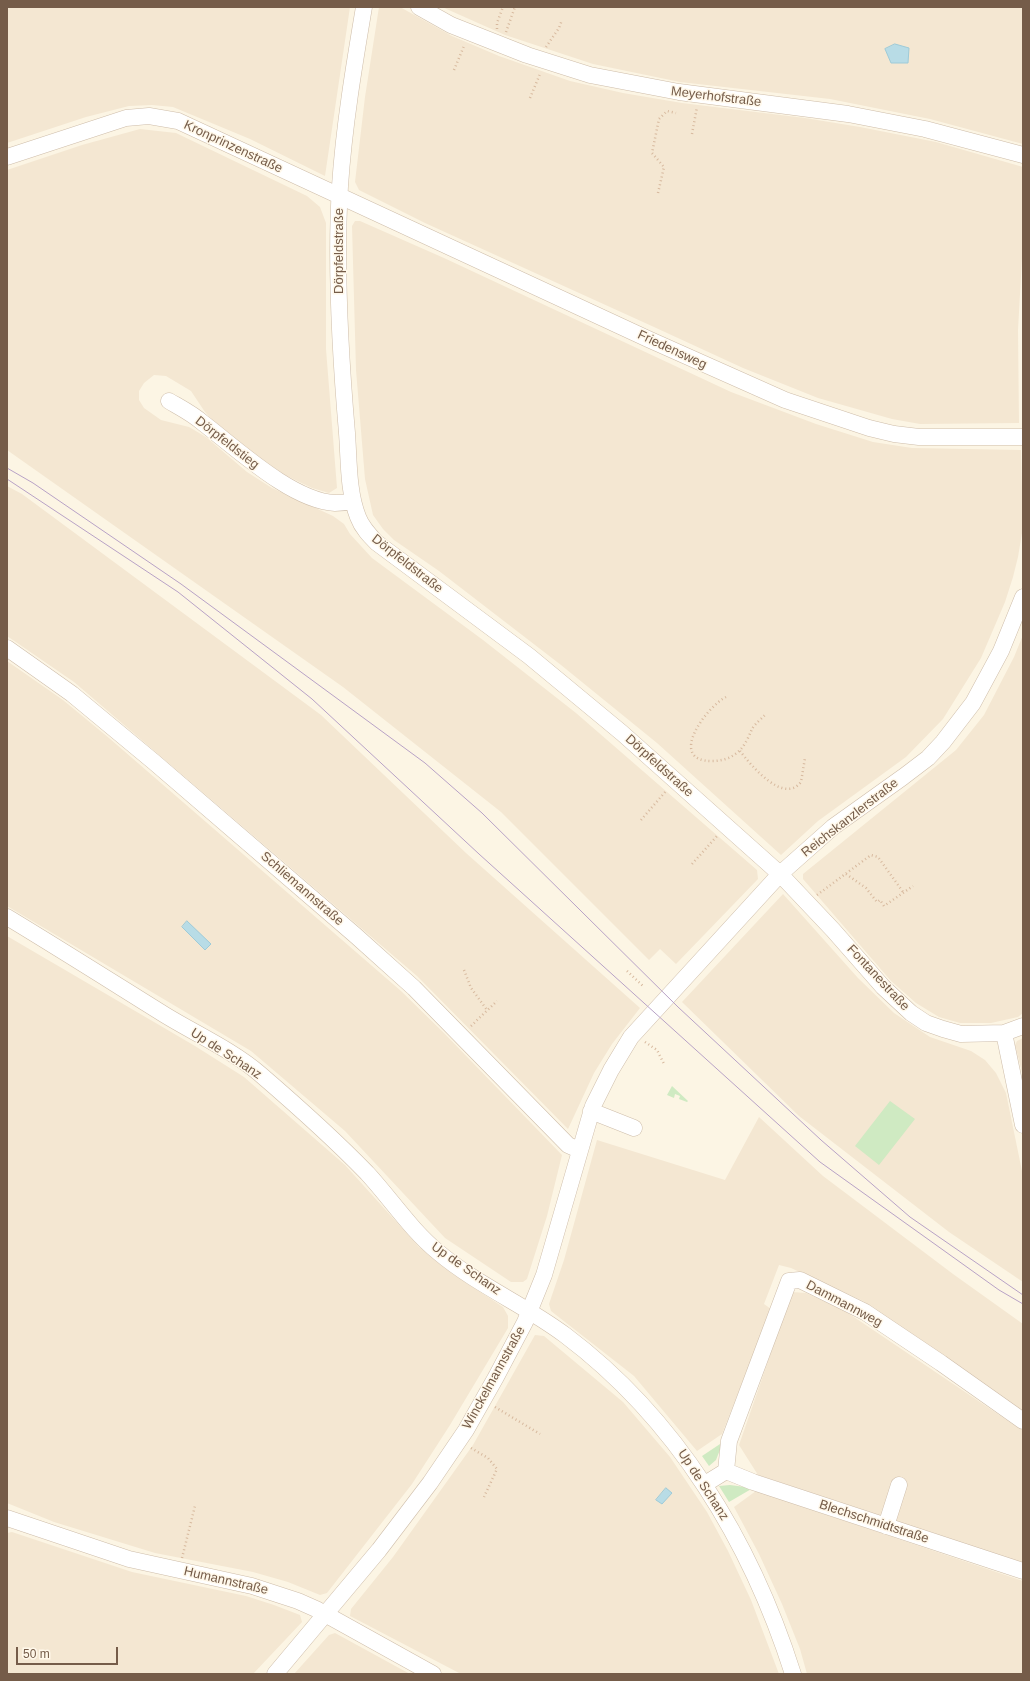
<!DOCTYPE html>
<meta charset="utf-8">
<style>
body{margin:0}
#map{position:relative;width:1030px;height:1681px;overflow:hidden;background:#fcf5e4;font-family:Helvetica,sans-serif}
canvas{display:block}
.frame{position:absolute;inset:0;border:8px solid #755c49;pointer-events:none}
.scale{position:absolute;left:16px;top:1647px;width:102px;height:18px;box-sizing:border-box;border:2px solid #755c49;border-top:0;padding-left:5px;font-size:12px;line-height:14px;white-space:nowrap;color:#755c49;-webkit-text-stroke:3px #fff8ea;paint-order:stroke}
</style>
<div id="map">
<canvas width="1030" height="1681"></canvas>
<div class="frame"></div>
<div class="scale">50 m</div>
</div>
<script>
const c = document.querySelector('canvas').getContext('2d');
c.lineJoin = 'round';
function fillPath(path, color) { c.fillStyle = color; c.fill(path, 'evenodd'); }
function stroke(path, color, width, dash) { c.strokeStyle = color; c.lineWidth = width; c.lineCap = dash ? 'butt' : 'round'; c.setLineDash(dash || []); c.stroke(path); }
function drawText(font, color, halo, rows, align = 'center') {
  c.font = font + ' Helvetica,sans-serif'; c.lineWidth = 3; c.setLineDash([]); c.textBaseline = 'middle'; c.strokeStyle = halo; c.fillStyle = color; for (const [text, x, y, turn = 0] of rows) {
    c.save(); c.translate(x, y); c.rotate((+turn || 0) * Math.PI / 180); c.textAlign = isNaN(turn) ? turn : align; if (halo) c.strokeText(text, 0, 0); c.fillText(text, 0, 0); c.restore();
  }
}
fillPath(new Path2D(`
 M 7,7 L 350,7 L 325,176 L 250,139 L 173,107 L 152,105 L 129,106 L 86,117 L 7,143 Z
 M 379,7 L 400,7 L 452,36 L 499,56 L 570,81 L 623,93 L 682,103 L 805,118 L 860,127 L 936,142 L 1023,167 L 1023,240 L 1018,330 L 1019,423 L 920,424 L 892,419 L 818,398 L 743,368 L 654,327 L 425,223 L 359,190 L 355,182 L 365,97 Z
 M 442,7 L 1023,7 L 1023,144 L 930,119 L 830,99 L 680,82 L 593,64 L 505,35 Z
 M 140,129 L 176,133 L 307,196 L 320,207 L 326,223 L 326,349 L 337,488 L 329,493 L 312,488 L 287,476 L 261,460 L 222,431 L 205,412 L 191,391 L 166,376 L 154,375 L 144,383 L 139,391 L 139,400 L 144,408 L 161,420 L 189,427 L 206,437 L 247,472 L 272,488 L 333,516 L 344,524 L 350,534 L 372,558 L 483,640 L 576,713 L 757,870 L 758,879 L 676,964 L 660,949 L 649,960 L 501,812 L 343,687 L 7,450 L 7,170 L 82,145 Z
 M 355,221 L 360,221 L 444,258 L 731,392 L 816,424 L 873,442 L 912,448 L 1021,450 L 1023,527 L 1018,557 L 1013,577 L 1005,602 L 981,658 L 943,719 L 906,757 L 818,821 L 781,855 L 657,743 L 561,665 L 439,571 L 394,540 L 383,529 L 373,515 L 365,479 L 356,370 L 352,226 Z
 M 7,486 L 22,494 L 321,715 L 466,853 L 640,1008 L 612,1044 L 594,1073 L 568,1129 L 417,976 L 74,682 L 7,636 Z
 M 1023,635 L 1023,1013 L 1018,1017 L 991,1023 L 960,1023 L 939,1017 L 916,1003 L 891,981 L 803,879 L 803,874 L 956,750 L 984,715 L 1014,657 Z
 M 7,661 L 63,700 L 109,738 L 401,991 L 444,1033 L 562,1155 L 547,1216 L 527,1279 L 523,1282 L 511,1282 L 445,1238 L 345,1131 L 251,1051 L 7,906 Z
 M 783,894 L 858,978 L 894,1013 L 930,1037 L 971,1051 L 985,1060 L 996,1073 L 1006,1093 L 1023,1176 L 1023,1282 L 949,1232 L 799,1116 L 682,1002 Z
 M 7,936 L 195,1046 L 244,1077 L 345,1165 L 419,1247 L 453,1274 L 503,1307 L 508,1316 L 508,1328 L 450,1425 L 412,1484 L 327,1593 L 320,1595 L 288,1582 L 253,1572 L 155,1553 L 54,1522 L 7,1503 Z
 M 1023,1038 L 1023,1076 L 1015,1045 L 1017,1041 Z
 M 759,1117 L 823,1176 L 953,1274 L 1023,1324 L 1023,1412 L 863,1301 L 791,1268 L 779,1265 L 764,1304 L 771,1309 L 722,1434 L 697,1451 L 634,1376 L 551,1311 L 549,1304 L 564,1260 L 597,1140 L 725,1180 Z
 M 792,1292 L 806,1293 L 845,1311 L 1023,1431 L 1023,1563 L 758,1475 L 739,1445 Z
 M 535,1335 L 544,1336 L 623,1402 L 670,1457 L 707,1512 L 728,1551 L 751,1600 L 779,1674 L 461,1674 L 350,1616 L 351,1609 L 393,1557 L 473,1445 Z
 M 756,1491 L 1023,1581 L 1023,1674 L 807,1674 L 800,1649 L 782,1604 L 759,1554 L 734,1507 Z
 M 12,1532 L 132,1572 L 246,1596 L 274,1605 L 300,1615 L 302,1622 L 253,1674 L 7,1674 L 7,1533 Z
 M 335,1633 L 410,1674 L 294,1674 L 329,1635 Z`), '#f4e7d2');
fillPath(new Path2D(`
 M 672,1086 L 688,1101 L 687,1102 L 679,1099 L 680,1096 L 675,1094 L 674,1098 L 667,1095 Z
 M 890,1101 L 915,1119 L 879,1165 L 855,1146 Z
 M 723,1442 L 716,1460 L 709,1466 L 702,1456 Z
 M 730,1485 L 753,1488 L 729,1502 L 719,1486 Z`), '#cfeac2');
const water = new Path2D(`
 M 895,44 L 909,48 L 908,63 L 891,63 L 885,49 Z
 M 187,921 L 211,944 L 205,950 L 182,927 Z
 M 666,1488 L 672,1493 L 662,1504 L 656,1500 Z`);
fillPath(water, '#b8dce6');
stroke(water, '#9ecbd8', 1);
const minor = new Path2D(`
 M 364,7 C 354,66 344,126 340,186 C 335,268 340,352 347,433 C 349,460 348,492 358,517 C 362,528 370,536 377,543 L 529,656 L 622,733 L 780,874 L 833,930 L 883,987 L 911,1013 L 926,1023 L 943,1029 L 961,1034 L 1004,1033 L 1023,1026
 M 419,7 L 451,25 L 527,55 L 590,75 L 679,92 L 848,114 L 925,129 L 1023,155
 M 7,157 L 126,118 L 149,116 L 178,121 L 648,339 L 785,400 L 869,428 L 894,434 L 919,437 L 1023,437
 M 169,401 C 181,408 193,414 203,423 C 236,448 292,501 335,503 C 341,503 348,502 353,501
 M 7,648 L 72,694 L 154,762 L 355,935 L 414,988 L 568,1145 L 579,1150
 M 7,917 C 60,949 112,982 165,1015 C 196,1034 232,1050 260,1074 C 296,1105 334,1139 367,1173 C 391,1199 411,1230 438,1252 C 477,1285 525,1305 565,1335 C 677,1419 751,1542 793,1674
 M 1004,1033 L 1023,1125
 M 591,1111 L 634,1128
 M 726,1471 L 753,1482 L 1023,1571
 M 705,1484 L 726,1471 L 729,1441 L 789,1281 L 800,1280 L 865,1312 L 941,1363 L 1023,1421
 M 7,1518 L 129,1559 L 252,1586 L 298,1601 L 316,1609 L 433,1674
 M 886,1526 L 899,1485
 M 275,1674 L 379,1550 L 430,1483 L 466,1430 L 496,1377 L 525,1322 L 544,1275 L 593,1106 L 611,1070 L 631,1037 L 780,874 L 833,827 L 903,777 L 928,758 L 943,742 L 973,703 L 1001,651 L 1023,597`);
stroke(minor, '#cebdaa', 17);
stroke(new Path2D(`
 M 497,29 L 497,23 L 503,7
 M 506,32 L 515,7
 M 546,47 L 559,28 L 562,20
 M 454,70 L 464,46
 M 530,98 L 540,74
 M 692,134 L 697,107
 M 658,193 L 664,167 L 652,153 L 659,119 L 667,111 L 676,113
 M 726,697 C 706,707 666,762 713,761 C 722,761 731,758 738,752 C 745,746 749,736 752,729 C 755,724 761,719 765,715
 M 740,751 C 750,764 783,805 801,782 L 805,758
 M 641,820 L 666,791
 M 692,864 L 717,836
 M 846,874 L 866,888 L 877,902 L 880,900 L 884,906 L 913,886
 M 817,895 L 871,855 L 878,857 L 903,892
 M 464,970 L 471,988 L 487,1010
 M 627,971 L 644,987
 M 471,1026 L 497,1001
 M 645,1042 L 657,1050 L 664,1064
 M 495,1407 L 540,1434
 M 471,1448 L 488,1458 L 497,1469 L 484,1497
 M 182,1558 L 195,1506`), '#d7b99e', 2.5, [1, 3]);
stroke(minor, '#fff', 16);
stroke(new Path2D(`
 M 7,468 L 33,483 L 181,584 L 425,763 L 482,813 L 678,1007 L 821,1140 L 910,1217 L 1023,1295
 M 7,479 L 178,592 L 312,699 L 479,854 L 820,1162 L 999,1290 L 1023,1304`), '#b8a2c6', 1);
drawText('13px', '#755c49', '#fff8ea', [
 ["Meyerhofstraße",716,97,7],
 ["Kronprinzenstraße",233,147,25],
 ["Dörpfeldstraße",339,251,-90],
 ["Friedensweg",672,350,25],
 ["Dörpfeldstieg",227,443,38],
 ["Dörpfeldstraße",407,564,38],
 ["Dörpfeldstraße",659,766,42],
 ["Reichskanzlerstraße",850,818,-38],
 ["Schliemannstraße",302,889,41],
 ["Fontanestraße",878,978,47],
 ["Up de Schanz",226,1054,33],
 ["Up de Schanz",466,1269,35],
 ["Dammannweg",844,1304,28],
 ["Winckelmannstraße",494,1378,-61],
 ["Up de Schanz",703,1485,57],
 ["Blechschmidtstraße",874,1522,18],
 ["Humannstraße",226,1581,13]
]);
</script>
